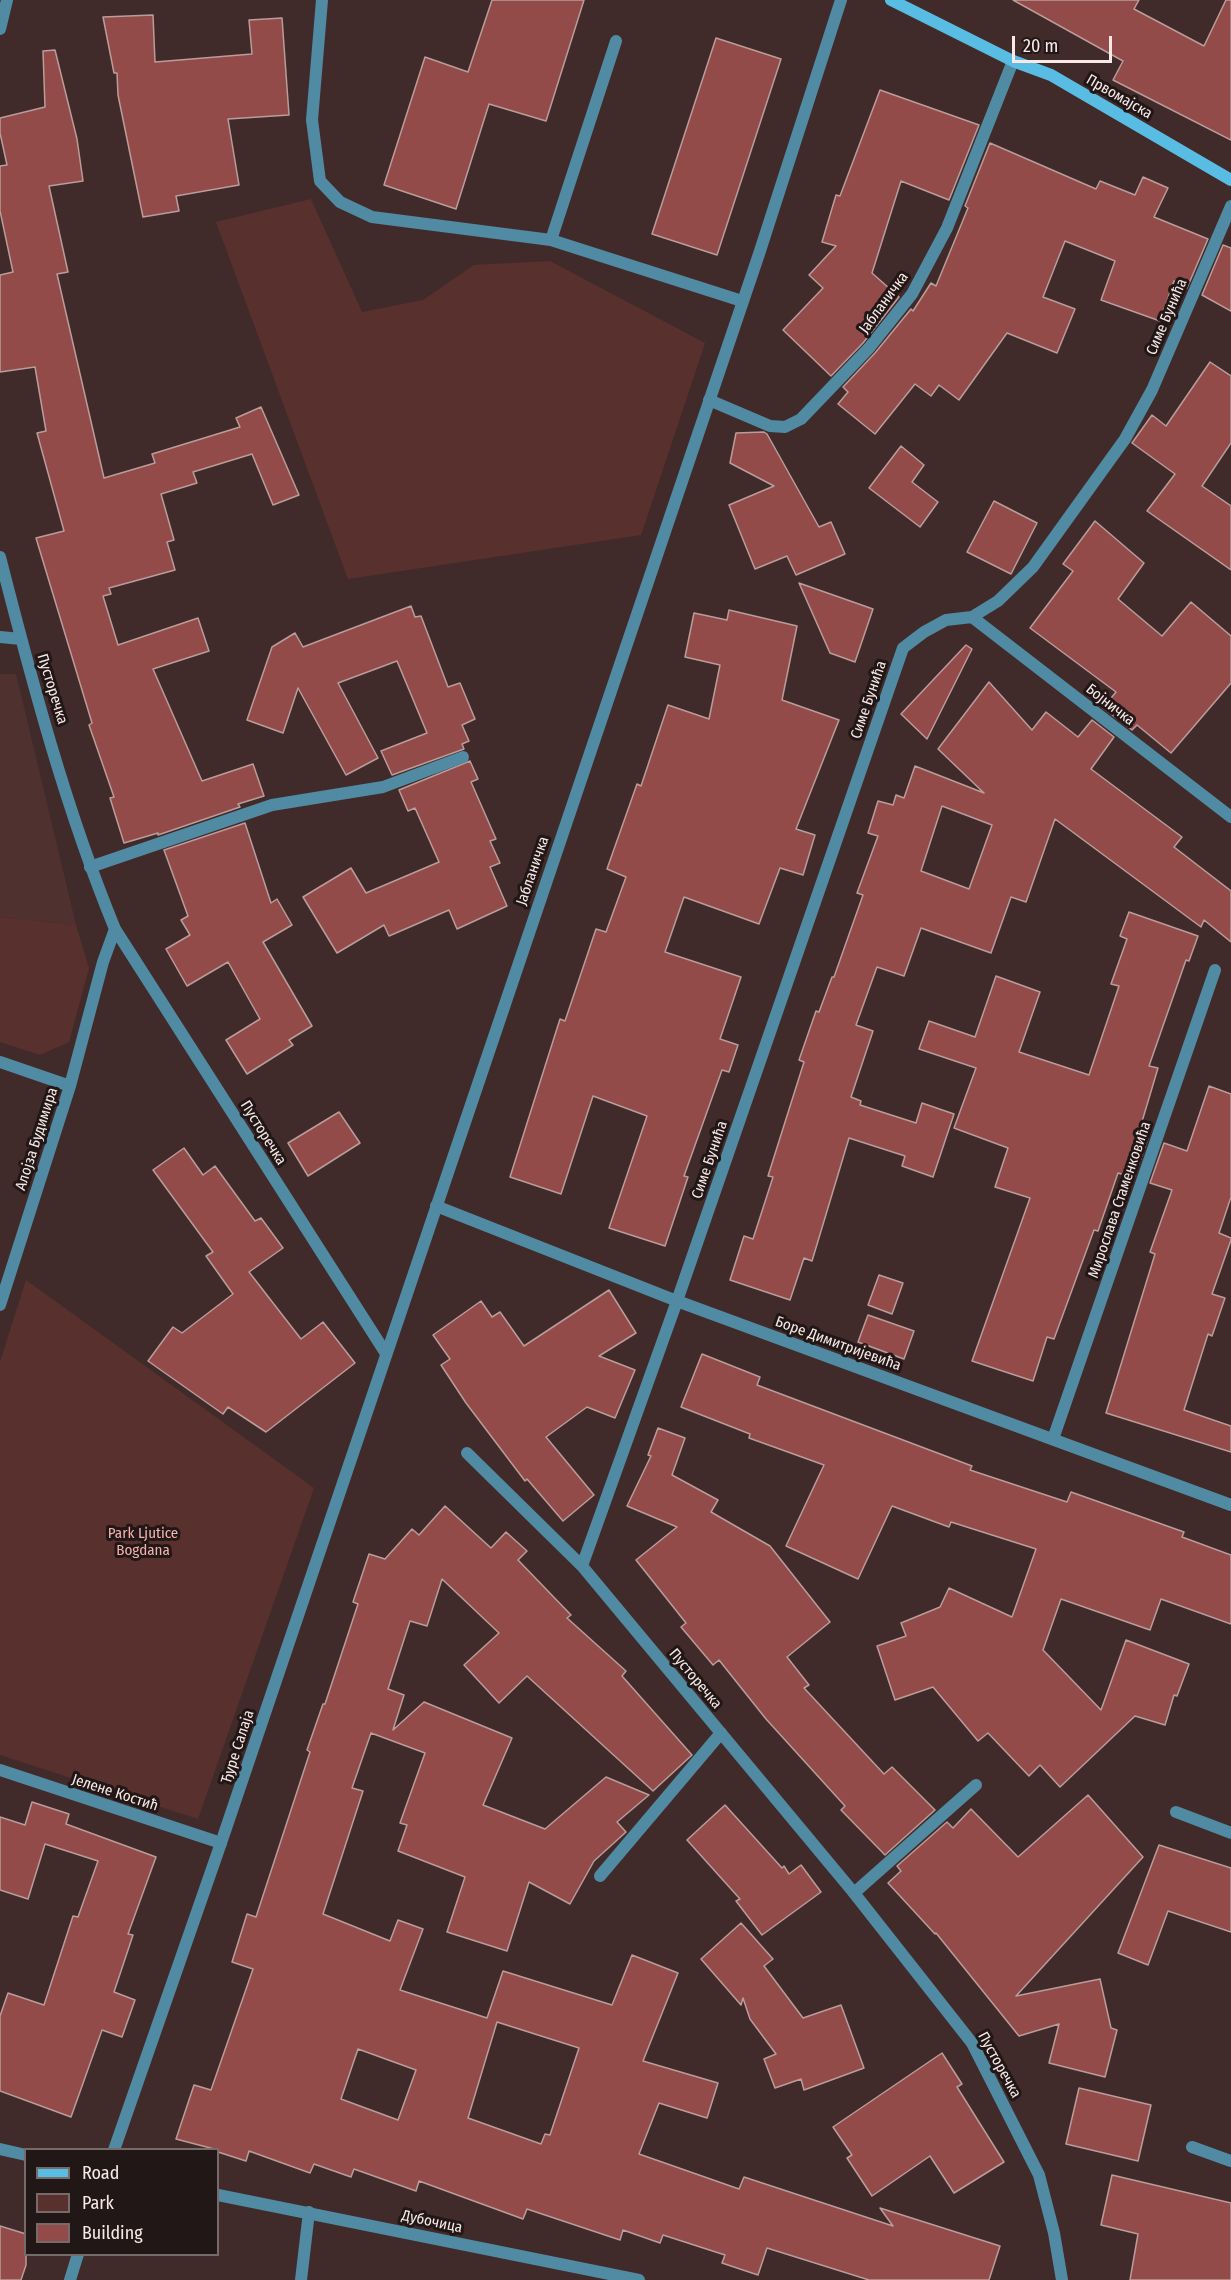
<!DOCTYPE html>
<meta charset="utf-8">
<style>
body{margin:0}
#map{position:relative;width:1231px;height:2280px;overflow:hidden;background:#412b2a;font-family:"Fira Sans Condensed",sans-serif}
canvas{display:block}
.legend{position:absolute;left:24px;top:2148px;width:195px;height:108px;box-sizing:border-box;background:#211716;border:2px solid #776b6a;margin:0;padding:8px 10px;list-style:none;font-size:18px;color:#f8e9e7}
.legend li{display:flex;align-items:center;gap:12px;height:30px}
.legend b{width:30px;border:2px solid #776b6a}
.scale{position:absolute;left:1012px;top:36px;width:100px;height:27px;box-sizing:border-box;border:3px solid #f8e9e7;border-top:0;padding-left:8px;font-size:18px;line-height:21px;white-space:nowrap;color:#f8e9e7;-webkit-text-stroke:4px #211716;paint-order:stroke}
</style>
<div id="map">
<canvas width="1231" height="2280"></canvas>
<ul class="legend">
<li><b style="height:8px;background:#59bde3"></b>Road</li>
<li><b style="height:16px;background:#58302e"></b>Park</li>
<li><b style="height:16px;background:#934b49"></b>Building</li>
</ul>
<div class="scale">20 m</div>
</div>
<script>
const c = document.querySelector('canvas').getContext('2d');
c.lineJoin = 'round';
function fillPath(path, color) { c.fillStyle = color; c.fill(path, 'evenodd'); }
function stroke(path, color, width, dash) { c.strokeStyle = color; c.lineWidth = width; c.lineCap = dash ? 'butt' : 'round'; c.setLineDash(dash || []); c.stroke(path); }
function drawText(font, color, halo, rows, align = 'center') {
  c.font = font + ' "Fira Sans Condensed",sans-serif'; c.lineWidth = 6; c.setLineDash([]); c.textBaseline = 'middle'; c.strokeStyle = halo; c.fillStyle = color; for (const [text, x, y, turn = 0] of rows) {
    c.save(); c.translate(x, y); c.rotate((+turn || 0) * Math.PI / 180); c.textAlign = isNaN(turn) ? turn : align; if (halo) c.strokeText(text, 0, 0); c.fillText(text, 0, 0); c.restore();
  }
}
fillPath(new Path2D(`
 M 0,674 L 16,674 L 76,925 L 0,917 Z`), '#4f3230');
fillPath(new Path2D(`
 M 311,199 L 362,312 L 423,300 L 474,265 L 550,261 L 705,343 L 641,535 L 348,579 L 216,222 Z
 M 0,917 L 76,925 L 89,968 L 69,1042 L 40,1055 L 0,1042 Z
 M 26,1280 L 314,1488 L 198,1819 L 0,1755 L 0,1362 Z`), '#58302e');
const building = new Path2D(`
 M 492,0 L 584,0 L 546,121 L 489,104 L 456,209 L 384,185 L 425,57 L 468,72 Z
 M 1013,0 L 1139,0 L 1134,9 L 1204,46 L 1226,0 L 1231,0 L 1231,140 L 1113,80 L 1123,61 Z
 M 153,15 L 155,62 L 252,54 L 249,20 L 282,18 L 289,115 L 228,119 L 239,185 L 176,196 L 179,211 L 143,217 L 118,95 L 117,73 L 114,73 L 103,17 Z
 M 716,38 L 781,59 L 717,255 L 652,234 Z
 M 55,50 L 77,139 L 83,181 L 49,186 L 68,272 L 57,274 L 104,478 L 155,463 L 152,454 L 240,427 L 236,418 L 261,407 L 299,495 L 273,505 L 252,454 L 193,472 L 197,483 L 161,494 L 174,540 L 167,542 L 175,570 L 109,588 L 111,594 L 103,596 L 118,645 L 198,618 L 209,651 L 153,669 L 202,781 L 253,764 L 264,796 L 238,804 L 240,807 L 158,835 L 158,833 L 124,843 L 110,798 L 114,797 L 89,725 L 92,723 L 36,538 L 64,531 L 37,433 L 46,431 L 35,367 L 0,372 L 0,275 L 13,272 L 0,211 L 0,166 L 7,165 L 0,133 L 0,118 L 45,107 L 43,51 Z
 M 880,90 L 979,125 L 949,200 L 901,181 L 872,273 L 899,297 L 863,343 L 831,376 L 783,330 L 823,288 L 809,275 L 836,246 L 822,242 L 836,195 L 840,196 Z
 M 990,143 L 1096,189 L 1100,181 L 1135,195 L 1143,177 L 1168,188 L 1154,217 L 1208,239 L 1187,288 L 1174,281 L 1160,321 L 1101,300 L 1115,261 L 1065,241 L 1043,297 L 1075,309 L 1057,353 L 1007,333 L 959,400 L 939,385 L 931,396 L 915,384 L 875,434 L 838,404 L 848,392 L 843,387 L 875,353 L 911,309 L 913,311 L 931,283 L 936,286 L 968,208 L 965,206 Z
 M 1223,245 L 1231,248 L 1231,311 L 1202,295 Z
 M 1210,362 L 1231,376 L 1231,443 L 1202,486 L 1231,506 L 1231,570 L 1147,511 L 1175,474 L 1132,443 L 1152,415 L 1166,426 Z
 M 764,432 L 767,434 L 819,527 L 831,522 L 845,554 L 796,575 L 787,556 L 755,569 L 729,505 L 774,486 L 730,463 L 736,433 Z
 M 901,446 L 924,465 L 912,482 L 938,502 L 920,527 L 869,488 Z
 M 994,501 L 1037,523 L 1011,574 L 967,552 Z
 M 1095,521 L 1144,563 L 1118,599 L 1162,636 L 1191,602 L 1231,636 L 1231,683 L 1171,753 L 1137,725 L 1132,730 L 1103,708 L 1116,692 L 1030,628 L 1073,571 L 1063,564 Z
 M 799,583 L 873,609 L 855,662 L 830,653 Z
 M 411,606 L 415,617 L 421,616 L 448,687 L 460,683 L 475,719 L 462,725 L 469,741 L 462,744 L 464,749 L 392,775 L 381,751 L 427,733 L 397,661 L 338,683 L 378,758 L 346,775 L 298,688 L 283,733 L 247,720 L 272,647 L 295,633 L 303,647 Z
 M 729,610 L 797,626 L 782,700 L 839,720 L 796,829 L 815,835 L 803,875 L 780,868 L 759,924 L 684,897 L 665,952 L 741,977 L 720,1039 L 738,1045 L 729,1072 L 722,1070 L 684,1176 L 688,1177 L 665,1246 L 609,1228 L 647,1116 L 593,1096 L 561,1194 L 510,1177 L 560,1019 L 565,1021 L 596,929 L 606,932 L 626,877 L 607,869 L 637,784 L 641,786 L 668,705 L 709,719 L 720,665 L 685,657 L 694,613 L 727,620 Z
 M 966,645 L 972,649 L 927,739 L 901,714 Z
 M 989,682 L 1032,730 L 1046,712 L 1078,737 L 1092,720 L 1114,737 L 1091,769 L 1182,837 L 1174,847 L 1231,891 L 1231,942 L 1204,920 L 1201,927 L 1055,819 L 1026,902 L 1011,897 L 991,953 L 921,928 L 904,976 L 877,967 L 856,1025 L 873,1031 L 851,1097 L 861,1101 L 860,1105 L 916,1123 L 922,1103 L 954,1114 L 933,1177 L 902,1166 L 905,1156 L 849,1138 L 812,1261 L 804,1258 L 790,1300 L 730,1280 L 744,1236 L 753,1239 L 773,1177 L 768,1176 L 804,1062 L 799,1060 L 816,1011 L 819,1012 L 832,977 L 834,977 L 863,895 L 857,893 L 878,836 L 868,833 L 878,801 L 893,805 L 896,795 L 904,798 L 915,766 L 984,793 L 938,749 ZM 942,806 L 992,825 L 969,889 L 921,871 Z
 M 470,761 L 478,779 L 471,782 L 496,839 L 490,841 L 500,863 L 490,867 L 507,906 L 457,929 L 449,910 L 389,936 L 384,925 L 337,953 L 303,897 L 351,868 L 366,893 L 439,862 L 415,808 L 408,811 L 399,790 Z
 M 245,823 L 271,903 L 277,899 L 292,925 L 263,942 L 312,1026 L 289,1040 L 293,1045 L 247,1074 L 226,1040 L 260,1019 L 228,962 L 187,986 L 166,949 L 190,935 L 181,920 L 188,916 L 164,850 Z
 M 1129,912 L 1198,936 L 1189,961 L 1186,960 L 1149,1066 L 1158,1068 L 1138,1135 L 1148,1138 L 1134,1178 L 1118,1173 L 1098,1231 L 1094,1230 L 1054,1339 L 1047,1337 L 1033,1381 L 972,1361 L 1030,1198 L 995,1187 L 1008,1148 L 954,1128 L 976,1068 L 919,1049 L 929,1021 L 975,1037 L 996,976 L 1040,992 L 1019,1052 L 1089,1075 L 1119,986 L 1111,984 L 1127,939 L 1120,936 Z
 M 1209,1086 L 1231,1094 L 1231,1197 L 1219,1233 L 1231,1238 L 1231,1240 L 1212,1294 L 1225,1298 L 1212,1336 L 1208,1334 L 1184,1410 L 1231,1426 L 1231,1452 L 1106,1413 L 1155,1254 L 1150,1252 L 1172,1190 L 1150,1183 L 1164,1143 L 1187,1151 Z
 M 339,1112 L 360,1143 L 308,1176 L 288,1143 Z
 M 184,1148 L 203,1175 L 215,1166 L 255,1221 L 261,1218 L 283,1248 L 249,1272 L 301,1339 L 323,1322 L 355,1363 L 266,1432 L 228,1407 L 223,1414 L 148,1361 L 173,1327 L 182,1333 L 233,1294 L 206,1256 L 213,1252 L 153,1170 Z
 M 879,1275 L 903,1283 L 892,1314 L 868,1305 Z
 M 609,1290 L 636,1333 L 599,1356 L 635,1370 L 615,1418 L 587,1407 L 546,1437 L 594,1495 L 563,1521 L 527,1479 L 525,1481 L 466,1403 L 441,1365 L 450,1359 L 433,1335 L 481,1301 L 492,1317 L 500,1312 L 524,1346 Z
 M 868,1315 L 914,1331 L 904,1359 L 858,1342 Z
 M 702,1354 L 760,1377 L 757,1385 L 972,1466 L 970,1470 L 1067,1502 L 1071,1492 L 1184,1532 L 1182,1537 L 1231,1555 L 1231,1624 L 1161,1599 L 1150,1630 L 1061,1599 L 1043,1650 L 1101,1710 L 1126,1640 L 1189,1664 L 1177,1696 L 1174,1695 L 1165,1725 L 1135,1716 L 1060,1787 L 1040,1765 L 1029,1776 L 988,1733 L 978,1741 L 933,1687 L 895,1700 L 877,1646 L 906,1636 L 901,1623 L 940,1607 L 949,1588 L 1012,1617 L 1036,1549 L 951,1522 L 949,1527 L 892,1506 L 858,1579 L 786,1546 L 824,1465 L 749,1438 L 750,1434 L 681,1407 Z
 M 658,1428 L 685,1438 L 672,1475 L 718,1500 L 711,1512 L 770,1546 L 830,1622 L 787,1657 L 809,1685 L 804,1688 L 884,1774 L 892,1767 L 935,1810 L 885,1855 L 841,1810 L 845,1806 L 766,1719 L 719,1660 L 713,1665 L 681,1627 L 686,1623 L 636,1560 L 677,1527 L 627,1506 L 651,1456 L 648,1455 Z
 M 445,1506 L 491,1548 L 506,1532 L 527,1551 L 518,1560 L 571,1615 L 567,1618 L 626,1671 L 622,1676 L 692,1755 L 653,1791 L 527,1676 L 499,1703 L 464,1665 L 499,1633 L 442,1579 L 427,1626 L 410,1621 L 388,1689 L 404,1695 L 393,1730 L 424,1702 L 512,1738 L 483,1805 L 545,1829 L 606,1777 L 649,1795 L 617,1822 L 626,1832 L 594,1861 L 570,1904 L 529,1882 L 507,1951 L 447,1932 L 465,1877 L 398,1851 L 407,1825 L 400,1823 L 425,1753 L 371,1733 L 352,1788 L 363,1791 L 323,1914 L 390,1941 L 398,1920 L 423,1929 L 400,1990 L 487,2018 L 503,1971 L 612,2005 L 632,1955 L 678,1973 L 643,2061 L 718,2083 L 707,2118 L 659,2103 L 639,2154 L 739,2189 L 744,2177 L 893,2226 L 880,2208 L 1000,2246 L 989,2280 L 869,2280 L 767,2248 L 758,2275 L 722,2263 L 725,2255 L 663,2235 L 660,2243 L 623,2230 L 620,2240 L 527,2209 L 523,2219 L 419,2181 L 416,2191 L 354,2169 L 351,2177 L 314,2164 L 310,2173 L 249,2151 L 246,2161 L 218,2152 L 218,2150 L 176,2139 L 194,2085 L 211,2090 L 253,1969 L 232,1962 L 247,1914 L 256,1917 L 310,1752 L 307,1750 L 323,1704 L 325,1704 L 358,1604 L 353,1602 L 369,1554 L 385,1559 L 412,1529 L 419,1535 ZM 497,2022 L 579,2048 L 550,2135 L 545,2134 L 541,2144 L 468,2118 ZM 358,2049 L 416,2070 L 398,2120 L 341,2099 Z
 M 1088,1795 L 1143,1857 L 1016,1996 L 1100,1979 L 1111,2028 L 1117,2030 L 1105,2077 L 1049,2063 L 1059,2024 L 1019,2036 L 936,1933 L 935,1934 L 888,1883 L 901,1871 L 897,1866 L 947,1822 L 953,1828 L 971,1809 L 1018,1857 Z
 M 32,1802 L 69,1814 L 66,1824 L 156,1857 L 128,1934 L 133,1935 L 114,1992 L 135,2000 L 122,2037 L 102,2030 L 71,2117 L 0,2091 L 0,2016 L 8,1993 L 44,2005 L 73,1916 L 78,1917 L 98,1861 L 45,1844 L 28,1899 L 0,1890 L 0,1817 L 25,1825 Z
 M 725,1805 L 782,1868 L 784,1866 L 789,1874 L 801,1865 L 821,1892 L 762,1935 L 736,1901 L 740,1899 L 687,1840 Z
 M 1159,1845 L 1231,1868 L 1231,1932 L 1168,1911 L 1148,1965 L 1118,1953 Z
 M 741,1923 L 773,1959 L 764,1966 L 803,2018 L 841,2005 L 864,2068 L 804,2090 L 801,2079 L 775,2088 L 764,2059 L 776,2054 L 750,2019 L 743,1998 L 741,2005 L 701,1959 Z
 M 942,2053 L 962,2084 L 957,2087 L 1004,2162 L 954,2193 L 930,2156 L 872,2196 L 847,2158 L 852,2155 L 833,2127 Z
 M 1079,2088 L 1151,2105 L 1138,2161 L 1066,2144 Z
 M 1112,2175 L 1231,2203 L 1231,2280 L 1130,2280 L 1138,2234 L 1101,2225 Z
 M 0,2226 L 26,2234 L 26,2265 L 21,2280 L 0,2280 Z`);
fillPath(building, '#934b49');
stroke(building, '#b99d9b', 1.5);
stroke(new Path2D(`
 M 551,240 L 616,41
 M 709,400 L 770,426 L 785,427 L 801,419 L 869,348 L 912,294 L 947,228 L 1013,61
 M 90,867 L 272,805 L 383,787 L 463,757
 M 600,1876 L 721,1733
 M 854,1893 L 976,1785`), '#508ba3', 12);
stroke(new Path2D(`
 M 322,0 L 312,120 L 320,181 L 340,202 L 372,217 L 551,240 L 742,301
 M 0,29 L 7,0
 M 0,557 C 32,682 66,810 115,929 L 103,962 L 70,1086 L 0,1305
 M 972,617 L 1231,817
 M 0,637 L 21,639
 M 115,929 L 385,1352
 M 0,1062 L 70,1086
 M 436,1206 L 677,1301 L 1231,1505
 M 1053,1439 L 1215,970
 M 467,1453 L 582,1566
 M 0,1770 L 221,1843
 M 1176,1812 L 1231,1833
 M 1192,2147 L 1231,2161
 M 301,2280 L 309,2212
 M 1062,2280 L 1054,2233 L 1039,2175 L 972,2043 L 854,1893 L 582,1566 L 677,1301 L 903,648 L 924,632 L 946,620 L 972,617 L 998,601 L 1033,567 L 1125,439 L 1152,390 L 1231,206`), '#508ba3', 12);
stroke(new Path2D(`
 M 0,2149 L 26,2155
 M 114,2150 L 221,1843 L 759,254 L 841,0
 M 218,2195 L 639,2280
 M 70,2280 L 78,2254`), '#508ba3', 12);
stroke(new Path2D(`
 M 891,0 L 1013,61 L 1051,75 L 1231,180`), '#59bde3', 12);
drawText('15px', '#f8e9e7', '#211716', [
 ["Првомајска",1119,97,30],
 ["Јабланичка",884,303,-54],
 ["Симе Бунића",1167,317,-67],
 ["Пусторечка",52,689,73],
 ["Симе Бунића",869,700,-71],
 ["Бојничка",1110,705,38],
 ["Јабланичка",533,871,-71],
 ["Пусторечка",263,1133,58],
 ["Алојза Будимира",37,1139,-72],
 ["Симе Бунића",710,1160,-71],
 ["Мирослава Стаменковића",1120,1200,-71],
 ["Боре Димитријевића",838,1344,20],
 ["Пусторечка",695,1679,50],
 ["Ђуре Салаја",238,1747,-72],
 ["Јелене Костић",115,1793,18],
 ["Пусторечка",999,2065,61],
 ["Дубочица",432,2222,12]
]);
drawText('15px', '#f4b2ae', '#211716', [
 ["Park Ljutice",143,1534],
 ["Bogdana",143,1551]
]);
</script>
